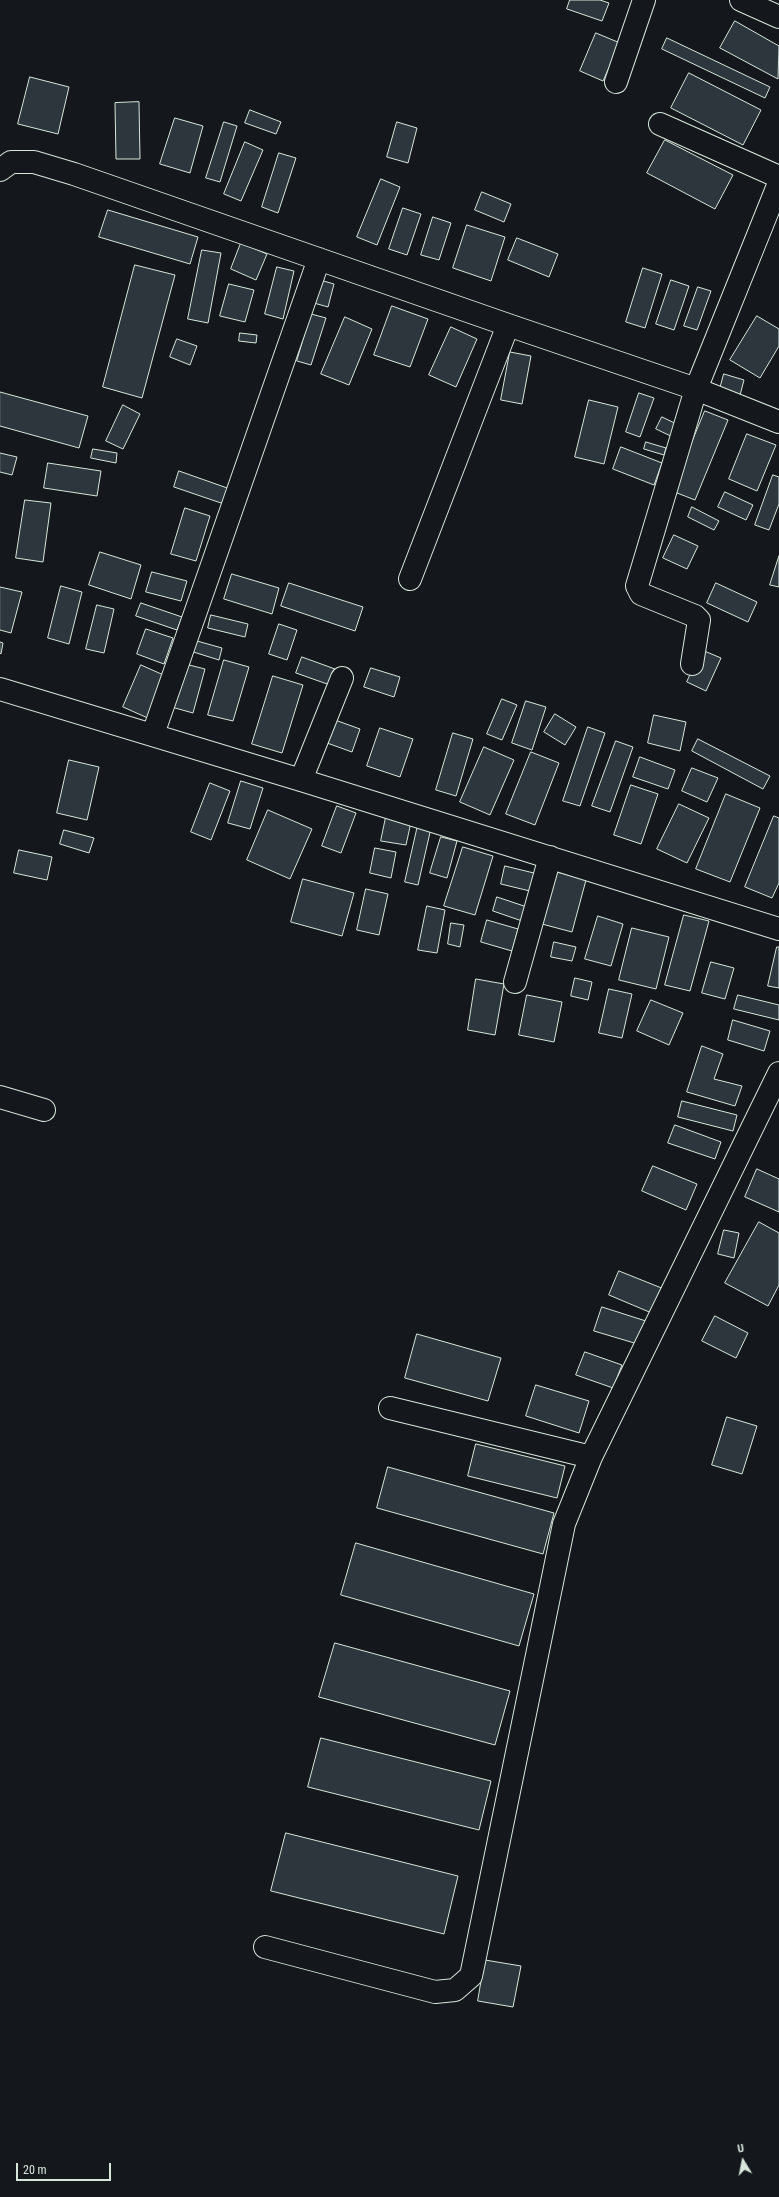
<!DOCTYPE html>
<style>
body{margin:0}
#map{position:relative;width:779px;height:2197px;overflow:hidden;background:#14181c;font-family:"Roboto Condensed",sans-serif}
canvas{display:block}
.north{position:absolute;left:723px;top:2141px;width:40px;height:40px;-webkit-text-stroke:3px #14181c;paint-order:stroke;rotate:350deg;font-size:11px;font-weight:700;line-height:16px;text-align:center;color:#d8e6dc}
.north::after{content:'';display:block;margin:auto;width:14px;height:18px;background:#d8e6dc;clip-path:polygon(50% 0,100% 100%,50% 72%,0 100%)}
.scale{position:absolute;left:16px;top:2163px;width:95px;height:18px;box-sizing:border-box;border:2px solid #d8e6dc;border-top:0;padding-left:5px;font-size:12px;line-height:14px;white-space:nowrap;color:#d8e6dc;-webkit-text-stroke:3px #14181c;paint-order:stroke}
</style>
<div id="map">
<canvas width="779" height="2197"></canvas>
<div class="north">U</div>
<div class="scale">20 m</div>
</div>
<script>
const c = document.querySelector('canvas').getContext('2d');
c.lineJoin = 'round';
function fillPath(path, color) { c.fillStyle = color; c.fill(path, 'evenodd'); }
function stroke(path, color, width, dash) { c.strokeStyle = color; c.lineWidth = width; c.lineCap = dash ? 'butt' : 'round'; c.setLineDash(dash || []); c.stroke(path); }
const building = new Path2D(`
 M 570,0 L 600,0 L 609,3 L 602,21 L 567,9 Z
 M 735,21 L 779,46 L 778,79 L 720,48 Z
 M 596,33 L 620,43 L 603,81 L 580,71 Z
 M 667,38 L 770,87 L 765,98 L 662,49 Z
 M 689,73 L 761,110 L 743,145 L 671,108 Z
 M 30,77 L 69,87 L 58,134 L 18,124 Z
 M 139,102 L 140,159 L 116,159 L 115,103 Z
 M 250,110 L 281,122 L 276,134 L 245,123 Z
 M 175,118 L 203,126 L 190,173 L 160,164 Z
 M 224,122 L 237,126 L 220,182 L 206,178 Z
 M 397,122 L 417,128 L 408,163 L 387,157 Z
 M 665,140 L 733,175 L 715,209 L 647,173 Z
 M 245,142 L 263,150 L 241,201 L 224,194 Z
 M 279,153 L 296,158 L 278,213 L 262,207 Z
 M 381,179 L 400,187 L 377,245 L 357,237 Z
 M 482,192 L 511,204 L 504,222 L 475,210 Z
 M 403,208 L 421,214 L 407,255 L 389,249 Z
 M 108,210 L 198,237 L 190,264 L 99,237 Z
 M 433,217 L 451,223 L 439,260 L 421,255 Z
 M 467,225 L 505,237 L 491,281 L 453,268 Z
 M 517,238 L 558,254 L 549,277 L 508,260 Z
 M 241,243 L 267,254 L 256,280 L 231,269 Z
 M 202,250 L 221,253 L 208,323 L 188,319 Z
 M 135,265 L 175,275 L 142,398 L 103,387 Z
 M 277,267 L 294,271 L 283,319 L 265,314 Z
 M 643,268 L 662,274 L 645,328 L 626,322 Z
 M 313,278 L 334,284 L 328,307 L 307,301 Z
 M 671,280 L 689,286 L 674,330 L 656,324 Z
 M 229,284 L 254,290 L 245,322 L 220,316 Z
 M 698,287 L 711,291 L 697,330 L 684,326 Z
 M 392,306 L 428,319 L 410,367 L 374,355 Z
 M 311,314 L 326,318 L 311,365 L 297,361 Z
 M 757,316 L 779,329 L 779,346 L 760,378 L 730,360 Z
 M 345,317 L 372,329 L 349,385 L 321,374 Z
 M 451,327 L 477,339 L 456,387 L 429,375 Z
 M 240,333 L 257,335 L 256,343 L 239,341 Z
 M 177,339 L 197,346 L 190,365 L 170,357 Z
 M 510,352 L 531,356 L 522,404 L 501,400 Z
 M 724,374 L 744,380 L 740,395 L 720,389 Z
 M 0,392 L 88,416 L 79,448 L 0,426 Z
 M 639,393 L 654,398 L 640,437 L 626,432 Z
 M 589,400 L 618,407 L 604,464 L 575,457 Z
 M 123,405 L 140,414 L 123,449 L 106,441 Z
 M 705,411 L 728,420 L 695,500 L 672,491 Z
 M 662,417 L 683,427 L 677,439 L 656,429 Z
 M 747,434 L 776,445 L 757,491 L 729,479 Z
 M 646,442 L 666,448 L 664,455 L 644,449 Z
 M 621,447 L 662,463 L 654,485 L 613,469 Z
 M 93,449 L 117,453 L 116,463 L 91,458 Z
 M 0,453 L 17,457 L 12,475 L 0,472 Z
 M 48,463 L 101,471 L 97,496 L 44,488 Z
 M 179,471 L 230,489 L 224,504 L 174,487 Z
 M 773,475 L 779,477 L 779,504 L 769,530 L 755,525 Z
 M 725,492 L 753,505 L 746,520 L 718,507 Z
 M 25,500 L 51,503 L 43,562 L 16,558 Z
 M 692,507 L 719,521 L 714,530 L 688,517 Z
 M 185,508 L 210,516 L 196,561 L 171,554 Z
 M 674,535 L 698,546 L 687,569 L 663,558 Z
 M 100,552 L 141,565 L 131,599 L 89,585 Z
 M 779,556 L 779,587 L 770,585 Z
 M 152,572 L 187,581 L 181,601 L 146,592 Z
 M 232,574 L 279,588 L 272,614 L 224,599 Z
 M 289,583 L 363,607 L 355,631 L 281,606 Z
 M 716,583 L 757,602 L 748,622 L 707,603 Z
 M 61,586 L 82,592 L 69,644 L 48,638 Z
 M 0,587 L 22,592 L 11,633 L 0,630 Z
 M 141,603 L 182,617 L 177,630 L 136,616 Z
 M 97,605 L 114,609 L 104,653 L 86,649 Z
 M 211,615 L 248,624 L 245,637 L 208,628 Z
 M 279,624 L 297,630 L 287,660 L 269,654 Z
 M 146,629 L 173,638 L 164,664 L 137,654 Z
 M 190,639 L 222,648 L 219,660 L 187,650 Z
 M 0,642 L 3,643 L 1,654 L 0,653 Z
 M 702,650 L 721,658 L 706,691 L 687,682 Z
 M 302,657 L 335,669 L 330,685 L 296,673 Z
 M 224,660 L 249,667 L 233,721 L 208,715 Z
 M 181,663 L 205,669 L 193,713 L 168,706 Z
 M 141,665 L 168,677 L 150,719 L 123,707 Z
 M 371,668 L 400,677 L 394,697 L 364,687 Z
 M 273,676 L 303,685 L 282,753 L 252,744 Z
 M 502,699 L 517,705 L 502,740 L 487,734 Z
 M 526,701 L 546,707 L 532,750 L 512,743 Z
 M 555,714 L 576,727 L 565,745 L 544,732 Z
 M 654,715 L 686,722 L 680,751 L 648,743 Z
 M 335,720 L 360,729 L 352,752 L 327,743 Z
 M 588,727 L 605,733 L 580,806 L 563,801 Z
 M 380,728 L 413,739 L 400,777 L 367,766 Z
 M 453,733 L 473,739 L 456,796 L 436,790 Z
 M 698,739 L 770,776 L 763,789 L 692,751 Z
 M 616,741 L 633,747 L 610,812 L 592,806 Z
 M 484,747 L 514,760 L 490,815 L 460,802 Z
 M 531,752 L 559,763 L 535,825 L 506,814 Z
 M 640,757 L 675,770 L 668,789 L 633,777 Z
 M 69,760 L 99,767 L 87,820 L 57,813 Z
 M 692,768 L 718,778 L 707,802 L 682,791 Z
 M 241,781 L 263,788 L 250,829 L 228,823 Z
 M 210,783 L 230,791 L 211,840 L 191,832 Z
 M 631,785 L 658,794 L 641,844 L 614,835 Z
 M 726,794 L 760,808 L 730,882 L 696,869 Z
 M 679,804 L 709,818 L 687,863 L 657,849 Z
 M 337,806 L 356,813 L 341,853 L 322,846 Z
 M 268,810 L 312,829 L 290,879 L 247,860 Z
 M 774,816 L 779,818 L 779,883 L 772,898 L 745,887 Z
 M 386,817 L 411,822 L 406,845 L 381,841 Z
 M 418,825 L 431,828 L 418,885 L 405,882 Z
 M 64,830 L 94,838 L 89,853 L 60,844 Z
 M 441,837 L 457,841 L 447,878 L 430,873 Z
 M 463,847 L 493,856 L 475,915 L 444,906 Z
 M 375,848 L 396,852 L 391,878 L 370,873 Z
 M 19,850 L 52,857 L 47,880 L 14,873 Z
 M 505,866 L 538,874 L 534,892 L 501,884 Z
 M 557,872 L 586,880 L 572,932 L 542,924 Z
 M 303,879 L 354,893 L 342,936 L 291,922 Z
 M 366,889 L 388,894 L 379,935 L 357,930 Z
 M 497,897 L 530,908 L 525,922 L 493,911 Z
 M 427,906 L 445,910 L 437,953 L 418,950 Z
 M 684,915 L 709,921 L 690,991 L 665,985 Z
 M 598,916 L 623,924 L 611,966 L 585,959 Z
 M 487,920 L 518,929 L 512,951 L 481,942 Z
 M 451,923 L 464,925 L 460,947 L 448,944 Z
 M 632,928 L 669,937 L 656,989 L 619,980 Z
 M 554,942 L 576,947 L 572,961 L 551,957 Z
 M 777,947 L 779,947 L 779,988 L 768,986 Z
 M 711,962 L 734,968 L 725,999 L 702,993 Z
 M 575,978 L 592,982 L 588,1000 L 571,996 Z
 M 476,979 L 504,984 L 495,1035 L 468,1030 Z
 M 609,989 L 632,994 L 622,1038 L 599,1033 Z
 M 527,995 L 562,1002 L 554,1042 L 519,1035 Z
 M 738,995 L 779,1005 L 779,1020 L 734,1009 Z
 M 651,1000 L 683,1013 L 669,1045 L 637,1031 Z
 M 733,1020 L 770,1031 L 764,1051 L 728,1040 Z
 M 702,1046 L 723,1054 L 714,1079 L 742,1086 L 735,1106 L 687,1092 Z
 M 682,1101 L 737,1115 L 733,1131 L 678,1117 Z
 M 675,1125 L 721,1142 L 715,1159 L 668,1143 Z
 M 653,1166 L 697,1184 L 686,1210 L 642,1191 Z
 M 757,1169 L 779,1179 L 779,1212 L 745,1197 Z
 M 759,1222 L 779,1233 L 779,1285 L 768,1306 L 725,1283 Z
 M 724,1230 L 739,1233 L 734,1258 L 718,1254 Z
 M 619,1271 L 664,1289 L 654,1314 L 609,1295 Z
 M 602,1307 L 649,1322 L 641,1345 L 594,1331 Z
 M 715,1316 L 748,1333 L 736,1358 L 702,1341 Z
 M 417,1334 L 501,1358 L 488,1401 L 405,1378 Z
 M 585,1352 L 622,1365 L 613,1388 L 576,1375 Z
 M 536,1385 L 589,1401 L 579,1433 L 526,1416 Z
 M 727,1417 L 757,1426 L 742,1474 L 712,1465 Z
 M 476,1444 L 565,1466 L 557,1498 L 468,1476 Z
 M 388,1467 L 554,1513 L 543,1554 L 377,1508 Z
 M 356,1543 L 534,1594 L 519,1646 L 341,1595 Z
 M 335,1643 L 510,1691 L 495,1745 L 319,1697 Z
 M 321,1738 L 491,1781 L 479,1830 L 308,1787 Z
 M 286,1833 L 458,1876 L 444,1934 L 271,1891 Z
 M 485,1960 L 521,1966 L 513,2007 L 478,2001 Z`);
fillPath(building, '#2c363c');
stroke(building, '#d8e6dc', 1);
const minor = new Path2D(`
 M 741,0 L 779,17
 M 616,82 L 644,0
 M 660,124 L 779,177
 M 0,170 L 11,162 L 34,162 L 74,174 L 508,325 L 696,389 L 779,183
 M 410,579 L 508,325
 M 692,664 L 699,620 L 695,616 L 641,594 L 637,586 L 696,389 L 779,422
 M 0,689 L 301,780 L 779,929
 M 153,734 L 319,259
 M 301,780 L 342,678
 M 515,982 L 550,857
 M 0,1097 L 44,1110
 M 390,1408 L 591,1457
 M 265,1947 L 435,1992 L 455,1990 L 471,1976 L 564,1524 L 591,1457 L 779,1073`);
stroke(minor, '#d8e6dc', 24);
stroke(minor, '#14181c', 22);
</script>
